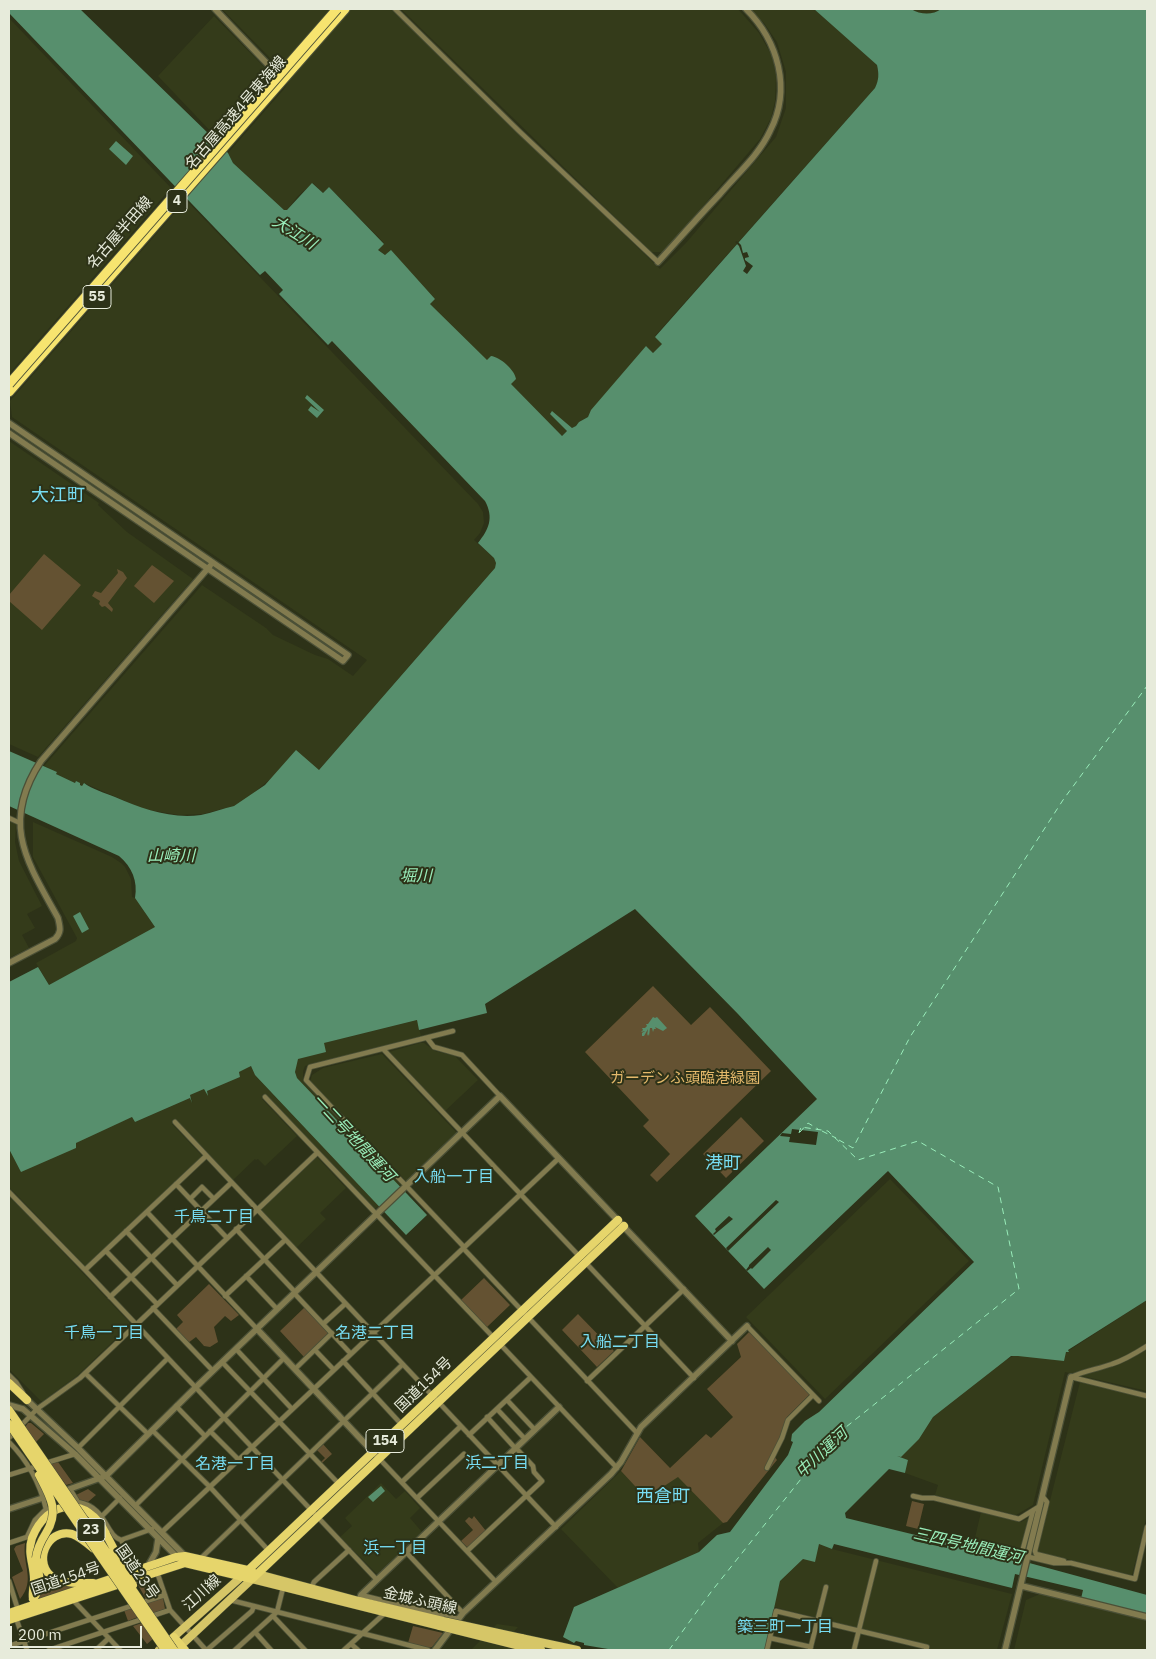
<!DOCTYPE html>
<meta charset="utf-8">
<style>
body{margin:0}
#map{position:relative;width:1156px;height:1659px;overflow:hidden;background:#2d3218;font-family:"IBM Plex Sans",sans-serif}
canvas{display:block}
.frame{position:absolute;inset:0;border:10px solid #e7ebdb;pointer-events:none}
.scale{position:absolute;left:10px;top:1626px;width:132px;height:22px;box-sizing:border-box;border:2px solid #e7ebdb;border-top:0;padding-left:6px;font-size:15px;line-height:18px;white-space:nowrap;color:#e7ebdb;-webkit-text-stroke:4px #2d3218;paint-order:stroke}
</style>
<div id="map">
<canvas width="1156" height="1659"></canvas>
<div class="frame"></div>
<div class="scale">200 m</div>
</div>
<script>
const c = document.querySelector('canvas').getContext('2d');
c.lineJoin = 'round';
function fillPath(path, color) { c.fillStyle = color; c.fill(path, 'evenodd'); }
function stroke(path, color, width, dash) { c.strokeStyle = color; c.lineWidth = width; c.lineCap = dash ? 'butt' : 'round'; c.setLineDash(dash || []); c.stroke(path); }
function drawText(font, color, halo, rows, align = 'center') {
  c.font = font + ' "IBM Plex Sans","Noto Sans JP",sans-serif'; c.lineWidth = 4; c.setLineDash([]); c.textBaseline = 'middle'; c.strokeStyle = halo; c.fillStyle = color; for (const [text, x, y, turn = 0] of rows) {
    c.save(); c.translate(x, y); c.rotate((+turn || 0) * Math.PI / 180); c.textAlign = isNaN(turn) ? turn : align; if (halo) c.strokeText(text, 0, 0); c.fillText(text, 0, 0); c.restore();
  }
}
fillPath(new Path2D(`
 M 222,9 L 330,9 L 285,61 L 273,61 Z
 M 351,9 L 391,9 L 660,269 L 686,243 L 776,137 L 786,108 L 786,72 L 777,42 L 764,23 L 748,9 L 814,9 L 877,65 L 879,74 L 878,81 L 875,88 L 655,336 L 662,344 L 653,353 L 646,346 L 588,417 L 579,422 L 576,426 L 572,428 L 552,412 L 550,414 L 567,431 L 562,436 L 430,304 L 435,299 L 391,251 L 386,255 L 378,250 L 384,243 L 329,187 L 323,193 L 313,183 L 298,196 L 287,210 L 284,210 L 233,163 L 228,153 L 284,89 L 293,75 Z
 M 401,9 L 738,9 L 759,33 L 772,56 L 776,76 L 775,101 L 771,118 L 760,139 L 664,252 L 651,252 Z
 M 911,9 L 941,9 L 933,13 L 922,14 Z
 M 214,16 L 266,69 L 267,78 L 216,137 L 158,76 Z
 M 9,18 L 171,188 L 9,374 Z
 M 186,200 L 478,504 L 483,512 L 484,523 L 480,533 L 474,540 L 494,558 L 496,563 L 495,568 L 319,770 L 274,776 L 251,795 L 234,806 L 203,814 L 179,815 L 143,809 L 84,783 L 82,786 L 76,781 L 75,783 L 56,774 L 57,772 L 44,766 L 202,585 L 266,628 L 273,635 L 315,655 L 328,659 L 353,676 L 367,660 L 12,417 L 10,401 Z
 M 9,441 L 99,503 L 98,505 L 127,532 L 193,579 L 38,757 L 9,744 Z
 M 9,820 L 16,823 L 15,842 L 19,861 L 42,906 L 27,914 L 35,928 L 22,935 L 29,948 L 9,958 Z
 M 33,822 L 112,857 L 121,863 L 125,867 L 131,879 L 132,897 L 135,898 L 155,927 L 154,929 L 49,985 L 36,963 L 76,941 L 77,938 L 33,857 Z
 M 417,1020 L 421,1036 L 305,1066 L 303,1071 L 303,1078 L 307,1083 L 402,1184 L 399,1186 L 297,1078 L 295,1072 L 296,1062 L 297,1059 L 324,1043 Z
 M 420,1043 L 424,1043 L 435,1051 L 455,1056 L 478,1080 L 445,1111 L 389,1052 Z
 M 382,1054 L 457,1133 L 406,1181 L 310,1082 L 312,1075 L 323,1068 Z
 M 251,1066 L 255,1075 L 379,1206 L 376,1208 L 373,1208 L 266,1095 L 262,1099 L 297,1136 L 265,1166 L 258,1159 L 256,1160 L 255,1159 L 233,1180 L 176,1120 L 172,1124 L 203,1157 L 86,1267 L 15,1193 L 9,1188 L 9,1149 L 21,1171 L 75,1146 L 75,1143 L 94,1133 L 132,1117 L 135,1122 L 190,1098 L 193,1103 L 190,1095 L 205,1088 L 208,1096 L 207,1091 L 240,1077 L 239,1072 Z
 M 317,1157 L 346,1188 L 320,1213 L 326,1219 L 296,1248 L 262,1211 L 262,1209 Z
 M 890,1179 L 969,1261 L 825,1399 L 746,1317 Z
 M 9,1195 L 130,1323 L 130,1325 L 78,1375 L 43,1401 L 41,1401 L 9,1369 Z
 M 1147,1300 L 1147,1391 L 1065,1372 L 1033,1505 L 1016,1515 L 935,1495 L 938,1485 L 905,1473 L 908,1460 L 897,1456 L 919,1439 L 933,1417 L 1006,1360 L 1013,1356 L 1065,1353 Z
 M 1080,1382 L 1147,1398 L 1147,1515 L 1132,1575 L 1037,1552 Z
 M 621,1471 L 646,1498 L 678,1476 L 723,1523 L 698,1543 L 699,1552 L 618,1588 L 561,1529 Z
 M 381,1483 L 396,1499 L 405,1491 L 420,1508 L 410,1518 L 422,1532 L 377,1574 L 340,1537 L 352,1526 L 345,1518 Z
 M 981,1512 L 1021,1522 L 1029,1518 L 1020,1554 L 974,1542 Z
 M 819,1544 L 832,1549 L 1012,1594 L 997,1650 L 930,1650 L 930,1646 L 774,1607 L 780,1581 Z
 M 1040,1594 L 1147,1621 L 1147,1650 L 1014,1650 L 1026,1600 Z
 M 497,1624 L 518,1627 L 501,1646 L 519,1650 L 471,1650 Z`), '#343b1a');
fillPath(new Path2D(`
 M 44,554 L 81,585 L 42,630 L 9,601 L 9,595 Z
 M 152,565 L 174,581 L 154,603 L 134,586 Z
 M 117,569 L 123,572 L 127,578 L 108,603 L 113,609 L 112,612 L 105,606 L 102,607 L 99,604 L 100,601 L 92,596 L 95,591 L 101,593 L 118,573 Z
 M 653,986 L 691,1025 L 710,1007 L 771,1071 L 657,1182 L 650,1175 L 670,1154 L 643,1126 L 649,1120 L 585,1052 Z
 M 741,1117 L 764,1141 L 726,1178 L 703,1154 Z
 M 484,1278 L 510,1305 L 487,1327 L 461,1300 Z
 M 209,1284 L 239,1315 L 231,1321 L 225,1316 L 214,1327 L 218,1342 L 210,1347 L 204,1346 L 196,1337 L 188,1343 L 175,1330 L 183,1322 L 177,1315 Z
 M 305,1307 L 329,1334 L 304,1357 L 280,1331 Z
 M 578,1314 L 614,1351 L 597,1367 L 562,1330 Z
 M 750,1331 L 810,1394 L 787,1417 L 774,1456 L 777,1460 L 727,1522 L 723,1523 L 678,1477 L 646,1498 L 621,1471 L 640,1437 L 670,1468 L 706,1434 L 711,1438 L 733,1417 L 707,1389 L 741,1357 L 737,1344 Z
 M 28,1423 L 31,1423 L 44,1434 L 36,1442 L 25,1427 Z
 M 322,1443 L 332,1454 L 322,1463 L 321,1462 L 325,1458 L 316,1449 Z
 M 58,1462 L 73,1483 L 66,1485 L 51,1464 Z
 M 88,1489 L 96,1495 L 88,1502 L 80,1500 L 76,1495 Z
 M 912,1501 L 924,1504 L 918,1529 L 906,1526 Z
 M 474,1516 L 486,1531 L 468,1548 L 461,1541 L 473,1530 L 465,1521 L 469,1517 L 472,1519 Z
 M 25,1543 C 22,1565 36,1580 20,1599 L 12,1577 L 23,1571 L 14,1549 L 16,1546 Z
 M 42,1568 L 45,1572 L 86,1584 L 37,1601 L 43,1586 Z
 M 149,1581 L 154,1596 L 146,1599 L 138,1585 Z
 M 161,1597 L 163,1598 L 165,1609 L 153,1613 L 147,1602 Z
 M 131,1607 L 138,1617 L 128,1621 L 124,1610 Z
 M 142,1623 L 153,1639 L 147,1644 L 133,1626 Z
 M 413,1626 L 443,1633 L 432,1647 L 429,1648 L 408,1643 Z`), '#645232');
fillPath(new Path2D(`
 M 9,9 L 80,9 L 211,136 L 228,153 L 233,163 L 284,210 L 287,210 L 312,183 L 323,193 L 329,187 L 384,244 L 378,250 L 385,255 L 391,250 L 435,299 L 430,304 L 487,360 L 491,356 C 500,357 515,370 516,379 L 511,384 L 562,436 L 567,431 L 550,414 L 552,411 L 572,428 L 576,426 L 579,422 L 588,417 L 591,410 L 646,346 L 653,353 L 662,344 L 655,337 L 875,88 C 879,80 879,74 877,65 L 814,9 L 911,9 C 921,15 933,15 941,9 L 1147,9 L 1147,1300 L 1068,1350 L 1069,1352 L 1066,1352 L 1064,1361 L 1018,1356 L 1011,1356 L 1006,1360 L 933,1417 L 919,1439 L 901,1457 L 897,1456 L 908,1460 L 905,1473 L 889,1469 L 845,1513 L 846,1518 L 1022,1561 L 1147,1595 L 1147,1620 L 1080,1603 L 1083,1590 L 1015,1574 L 1012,1588 L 834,1544 L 832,1549 L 819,1544 L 815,1562 L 803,1559 L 780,1581 L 765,1650 L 614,1650 L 584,1645 L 584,1643 L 576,1641 L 574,1643 L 563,1637 L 574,1607 L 699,1552 L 717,1535 L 730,1532 L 788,1455 L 793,1442 L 791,1441 L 792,1434 L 805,1421 L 819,1412 L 974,1262 L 888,1171 L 764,1289 L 695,1216 L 817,1099 L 738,1014 L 635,909 L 485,1004 L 487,1013 L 419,1030 L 417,1020 L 324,1043 L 326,1052 L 298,1059 L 295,1072 L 297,1078 L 427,1215 L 406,1235 L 255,1075 L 251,1066 L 239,1072 L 240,1077 L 207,1091 L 208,1096 L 204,1089 L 190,1095 L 192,1103 L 190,1098 L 135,1122 L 132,1117 L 76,1143 L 76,1148 L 21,1172 L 9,1149 L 9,982 L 38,967 L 49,985 L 155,927 L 135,898 C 138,881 132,867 119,856 L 9,806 L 9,751 L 57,772 L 56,774 L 75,783 L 76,781 L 80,783 L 80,785 L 82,786 L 84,783 C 92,789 105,793 115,797 C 143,809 170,819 201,815 C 212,813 224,808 234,806 L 265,785 L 296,750 L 319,770 L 495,568 L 496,563 L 494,558 L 478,543 C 489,529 494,518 485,501 L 332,341 L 328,345 L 279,294 L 283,290 L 265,271 L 260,275 L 9,13 Z
 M 116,141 L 133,156 L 126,165 L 109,149 Z
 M 307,395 L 324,410 L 317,418 L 308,410 L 311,406 L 320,412 L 305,398 Z
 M 80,912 L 89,929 L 82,933 L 73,916 Z
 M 653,1017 L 655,1018 L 657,1017 L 667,1028 L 663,1031 L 655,1027 L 656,1029 L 654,1029 L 653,1032 L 652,1028 L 650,1028 L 649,1036 L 648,1034 L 647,1036 L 648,1029 L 644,1036 L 642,1036 L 642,1033 L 645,1031 L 641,1032 L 643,1030 L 642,1028 L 645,1028 L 647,1026 L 646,1024 L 648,1024 Z
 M 381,1486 L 385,1491 L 373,1502 L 368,1497 Z`), '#578f6d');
fillPath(new Path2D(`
 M 737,241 L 741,245 L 743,253 L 747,252 L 749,257 L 745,258 L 745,260 L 753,266 L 747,274 L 743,271 L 746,266 L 739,246 L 735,242 Z
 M 792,1129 L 818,1132 L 816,1145 L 789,1142 L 790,1137 L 780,1136 L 782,1133 L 791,1134 Z
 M 776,1200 L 779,1202 L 728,1251 L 726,1248 Z
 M 729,1216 L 733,1219 L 714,1235 L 713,1234 L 716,1231 L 715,1229 Z
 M 768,1247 L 771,1250 L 752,1269 L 751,1268 L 747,1271 L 746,1270 L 749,1266 L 749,1265 Z
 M 915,1538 L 928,1541 L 933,1539 L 932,1541 L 935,1543 L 947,1545 L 947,1548 L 914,1541 Z`), '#2d3218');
stroke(new Path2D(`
 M 822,1131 L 836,1138
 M 800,1132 L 808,1123 L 818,1129
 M 839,1140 L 853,1148 L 910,1037 L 1063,800 L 1147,686
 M 669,1650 L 711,1592 L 836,1435 L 1019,1289 L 998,1187 L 918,1141 L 858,1160 L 828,1131 L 801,1127 L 799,1133`), '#99edba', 1, [6, 5]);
const minor = new Path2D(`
 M 395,9 L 519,131 L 658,262
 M 9,818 L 20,823
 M 453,1031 L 310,1067 L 306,1080 L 464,1247
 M 427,1038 L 434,1047 L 462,1055 L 500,1096
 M 384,1050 L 580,1257
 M 265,1097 L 494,1338
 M 175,1122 L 556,1527
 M 176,1184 L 227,1238
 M 9,1192 L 85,1270 L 377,1580
 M 190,1199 L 202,1187 L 214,1199
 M 147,1212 L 257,1329
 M 236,1229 L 295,1292
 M 126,1231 L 177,1285
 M 463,1248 L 637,1433
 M 106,1251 L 157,1304
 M 586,1263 L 694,1378
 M 85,1270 L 206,1156
 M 246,1276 L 277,1309
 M 294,1293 L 351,1354
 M 225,1296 L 285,1240
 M 110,1297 L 231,1183
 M 153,1308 L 213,1371
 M 323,1324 L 345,1304
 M 747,1326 L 819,1401
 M 500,1344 L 617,1468
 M 236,1349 L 292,1409
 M 315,1350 L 334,1370
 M 343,1361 L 402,1425
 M 222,1362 L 339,1484
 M 295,1369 L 332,1333
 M 85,1373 L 148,1434
 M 9,1375 L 16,1382 L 23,1393
 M 1071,1377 C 1084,1371 1098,1369 1112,1364 C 1125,1360 1136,1353 1147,1346
 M 1071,1377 L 1147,1396
 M 587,1381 L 684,1289
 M 507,1400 L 535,1430
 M 176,1406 L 205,1436
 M 497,1409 L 525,1439
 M 487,1417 L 515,1448
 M 152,1430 L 210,1487 L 269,1551
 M 210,1431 L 239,1460
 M 469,1435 L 531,1377
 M 9,1438 L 37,1409 L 80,1378 L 317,1153
 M 9,1442 C 27,1460 40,1484 46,1509 L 35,1520 L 27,1537 L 9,1543
 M 78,1448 L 168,1358
 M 373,1452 L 496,1582
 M 46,1463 L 75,1454
 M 767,1468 L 782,1438 L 788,1420 L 813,1395
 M 9,1475 L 38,1466
 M 402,1482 L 461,1426
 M 70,1489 L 78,1502 C 107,1507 105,1535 121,1540 L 138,1569
 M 913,1496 L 922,1498 L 934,1498 L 1019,1519 L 1040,1506
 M 1043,1497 L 1047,1502 L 1035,1551 L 1036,1554 L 1064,1561
 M 417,1498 L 464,1454
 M 136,1505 L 284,1358
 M 102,1516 L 120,1498
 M 162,1532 L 559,1158
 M 121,1540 L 152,1529
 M 975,1544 L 1021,1556 L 1033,1511
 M 467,1551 L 542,1481 L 534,1472 L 533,1466 L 516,1448
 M 406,1552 L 463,1613
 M 1029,1557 L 1054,1563 L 1071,1563 L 1135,1579 L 1147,1527
 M 200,1559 L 402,1365
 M 157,1572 L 170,1610 L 206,1650
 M 9,1581 L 18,1610 L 16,1618 L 27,1650
 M 311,1588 L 314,1582 L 349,1550
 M 361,1595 L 458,1619
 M 73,1600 L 120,1650
 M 230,1600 L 428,1650
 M 273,1616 L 305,1650
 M 255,1632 L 271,1650
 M 770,1638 L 811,1647
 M 351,1644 L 358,1650
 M 9,1646 L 165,1595
 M 49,1650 L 170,1610
 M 96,1650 L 109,1638
 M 207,1650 L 252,1611 L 254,1606
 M 235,1650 L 277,1612 L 283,1588
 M 344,1650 L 385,1613
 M 767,1650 L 776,1611 L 927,1647 L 926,1650
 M 810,1650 L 826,1587
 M 854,1650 L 876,1561`);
const tertiary = new Path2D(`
 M 215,9 L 277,74
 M 658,262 C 679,239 699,216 720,194 C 737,174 759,155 770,131 C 792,89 778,41 746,9
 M 9,423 L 348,655 L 343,661 L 9,433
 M 9,963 L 55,939 C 62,932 60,927 58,918 C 27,862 0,823 41,761 L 210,566
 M 257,1329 L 373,1452
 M 27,1400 L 78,1448 L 185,1556 L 185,1559
 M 9,1405 L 23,1409 L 75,1454 L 179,1559
 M 61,1492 L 106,1476 L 195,1388 L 500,1096 L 732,1341
 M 9,1509 L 52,1495
 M 148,1566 L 156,1552 L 158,1539
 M 1022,1586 L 1147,1617
 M 359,1601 L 361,1595 L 559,1407
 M 435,1650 L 463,1613 L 611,1474 L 621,1462 L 641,1427 L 747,1326
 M 1005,1650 L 1071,1377`);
const primary = new Path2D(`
 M 258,1574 L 359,1601 L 443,1621
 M 521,1638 L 577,1650
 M 520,1646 L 541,1650
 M 159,1650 L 241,1577
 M 176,1650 L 252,1579 L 440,1626`);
const trunk = new Path2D(`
 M 9,1383 L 27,1400
 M 241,1577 L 618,1220
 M 93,1583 C 81,1583 65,1584 54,1578 C 32,1565 46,1528 72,1534 C 80,1537 88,1544 94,1549
 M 33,1599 C 32,1592 34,1586 34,1579 C 34,1565 27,1553 32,1538 C 47,1499 88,1495 106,1534
 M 33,1599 C 43,1587 39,1572 36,1558
 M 9,1613 L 176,1557 L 185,1556 L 252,1571
 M 9,1620 L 185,1563 L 252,1579 L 624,1226
 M 174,1637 L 185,1650`);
const motorway = new Path2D(`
 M 9,392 L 345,9`);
stroke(minor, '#4b5037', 6);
stroke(tertiary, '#4b5037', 8);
stroke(primary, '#4b5037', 9);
stroke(trunk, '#4b5037', 9);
stroke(motorway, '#4b5037', 11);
stroke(minor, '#827b4f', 4.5);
stroke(tertiary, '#827b4f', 5.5);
stroke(primary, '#d6c667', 8);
stroke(trunk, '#e6d56b', 8);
stroke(motorway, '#f7e46f', 9);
const primaryBridge = new Path2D(`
 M 443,1621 L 521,1638
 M 440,1626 L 520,1646`);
const trunkBridge = new Path2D(`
 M 9,1410 L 174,1650
 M 9,1424 L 165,1650
 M 106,1534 L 133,1585
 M 36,1558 C 37,1548 41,1541 46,1533 C 60,1511 50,1496 39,1475`);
const motorwayBridge = new Path2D(`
 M 9,384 L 337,9`);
stroke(primaryBridge, '#4b5037', 9, []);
stroke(trunkBridge, '#4b5037', 9, []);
stroke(motorwayBridge, '#4b5037', 11, []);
stroke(primaryBridge, '#d6c667', 8);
stroke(trunkBridge, '#e6d56b', 8);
stroke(motorwayBridge, '#f7e46f', 9);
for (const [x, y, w] of [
 [177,201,20],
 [97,297,28],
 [385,1441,38],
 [91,1530,28]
]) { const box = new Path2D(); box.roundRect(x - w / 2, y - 11.5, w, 23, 4); c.fillStyle = '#2d3218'; c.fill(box); stroke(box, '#e7ebdb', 1); }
drawText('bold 14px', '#e7ebdb', null, [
 ["4",177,201],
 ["55",97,297],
 ["154",385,1441],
 ["23",91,1530]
]);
drawText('15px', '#e7ebdb', '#2d3218', [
 ["名古屋高速4号東海線",236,113,-49],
 ["名古屋半田線",120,233,-49],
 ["国道154号",424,1385,-44],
 ["国道23号",137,1572,55],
 ["国道154号",66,1579,-19],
 ["江川線",202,1593,-42],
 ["金城ふ頭線",420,1601,13]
]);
drawText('15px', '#e4b96b', '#2d3218', [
 ["ガーデンふ頭臨港緑園",685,1079]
]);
drawText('italic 16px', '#99edba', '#2d3218', [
 ["大江川",294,233,32],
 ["山崎川",171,856],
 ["堀川",416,876],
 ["一二号地間運河",353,1138,47],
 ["中川運河",822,1453,-43],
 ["三四号地間運河",968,1546,13]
]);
drawText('16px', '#77ddf3', '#2d3218', [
 ["入船一丁目",454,1177],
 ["千鳥二丁目",214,1217],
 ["千鳥一丁目",104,1333],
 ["名港二丁目",375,1333],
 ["入船二丁目",620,1342],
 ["浜二丁目",497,1463],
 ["名港一丁目",235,1464],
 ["浜一丁目",395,1548],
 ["築三町一丁目",785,1627]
]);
drawText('18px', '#77ddf3', '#2d3218', [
 ["大江町",58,496],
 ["港町",723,1164],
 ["西倉町",663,1497]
]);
</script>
